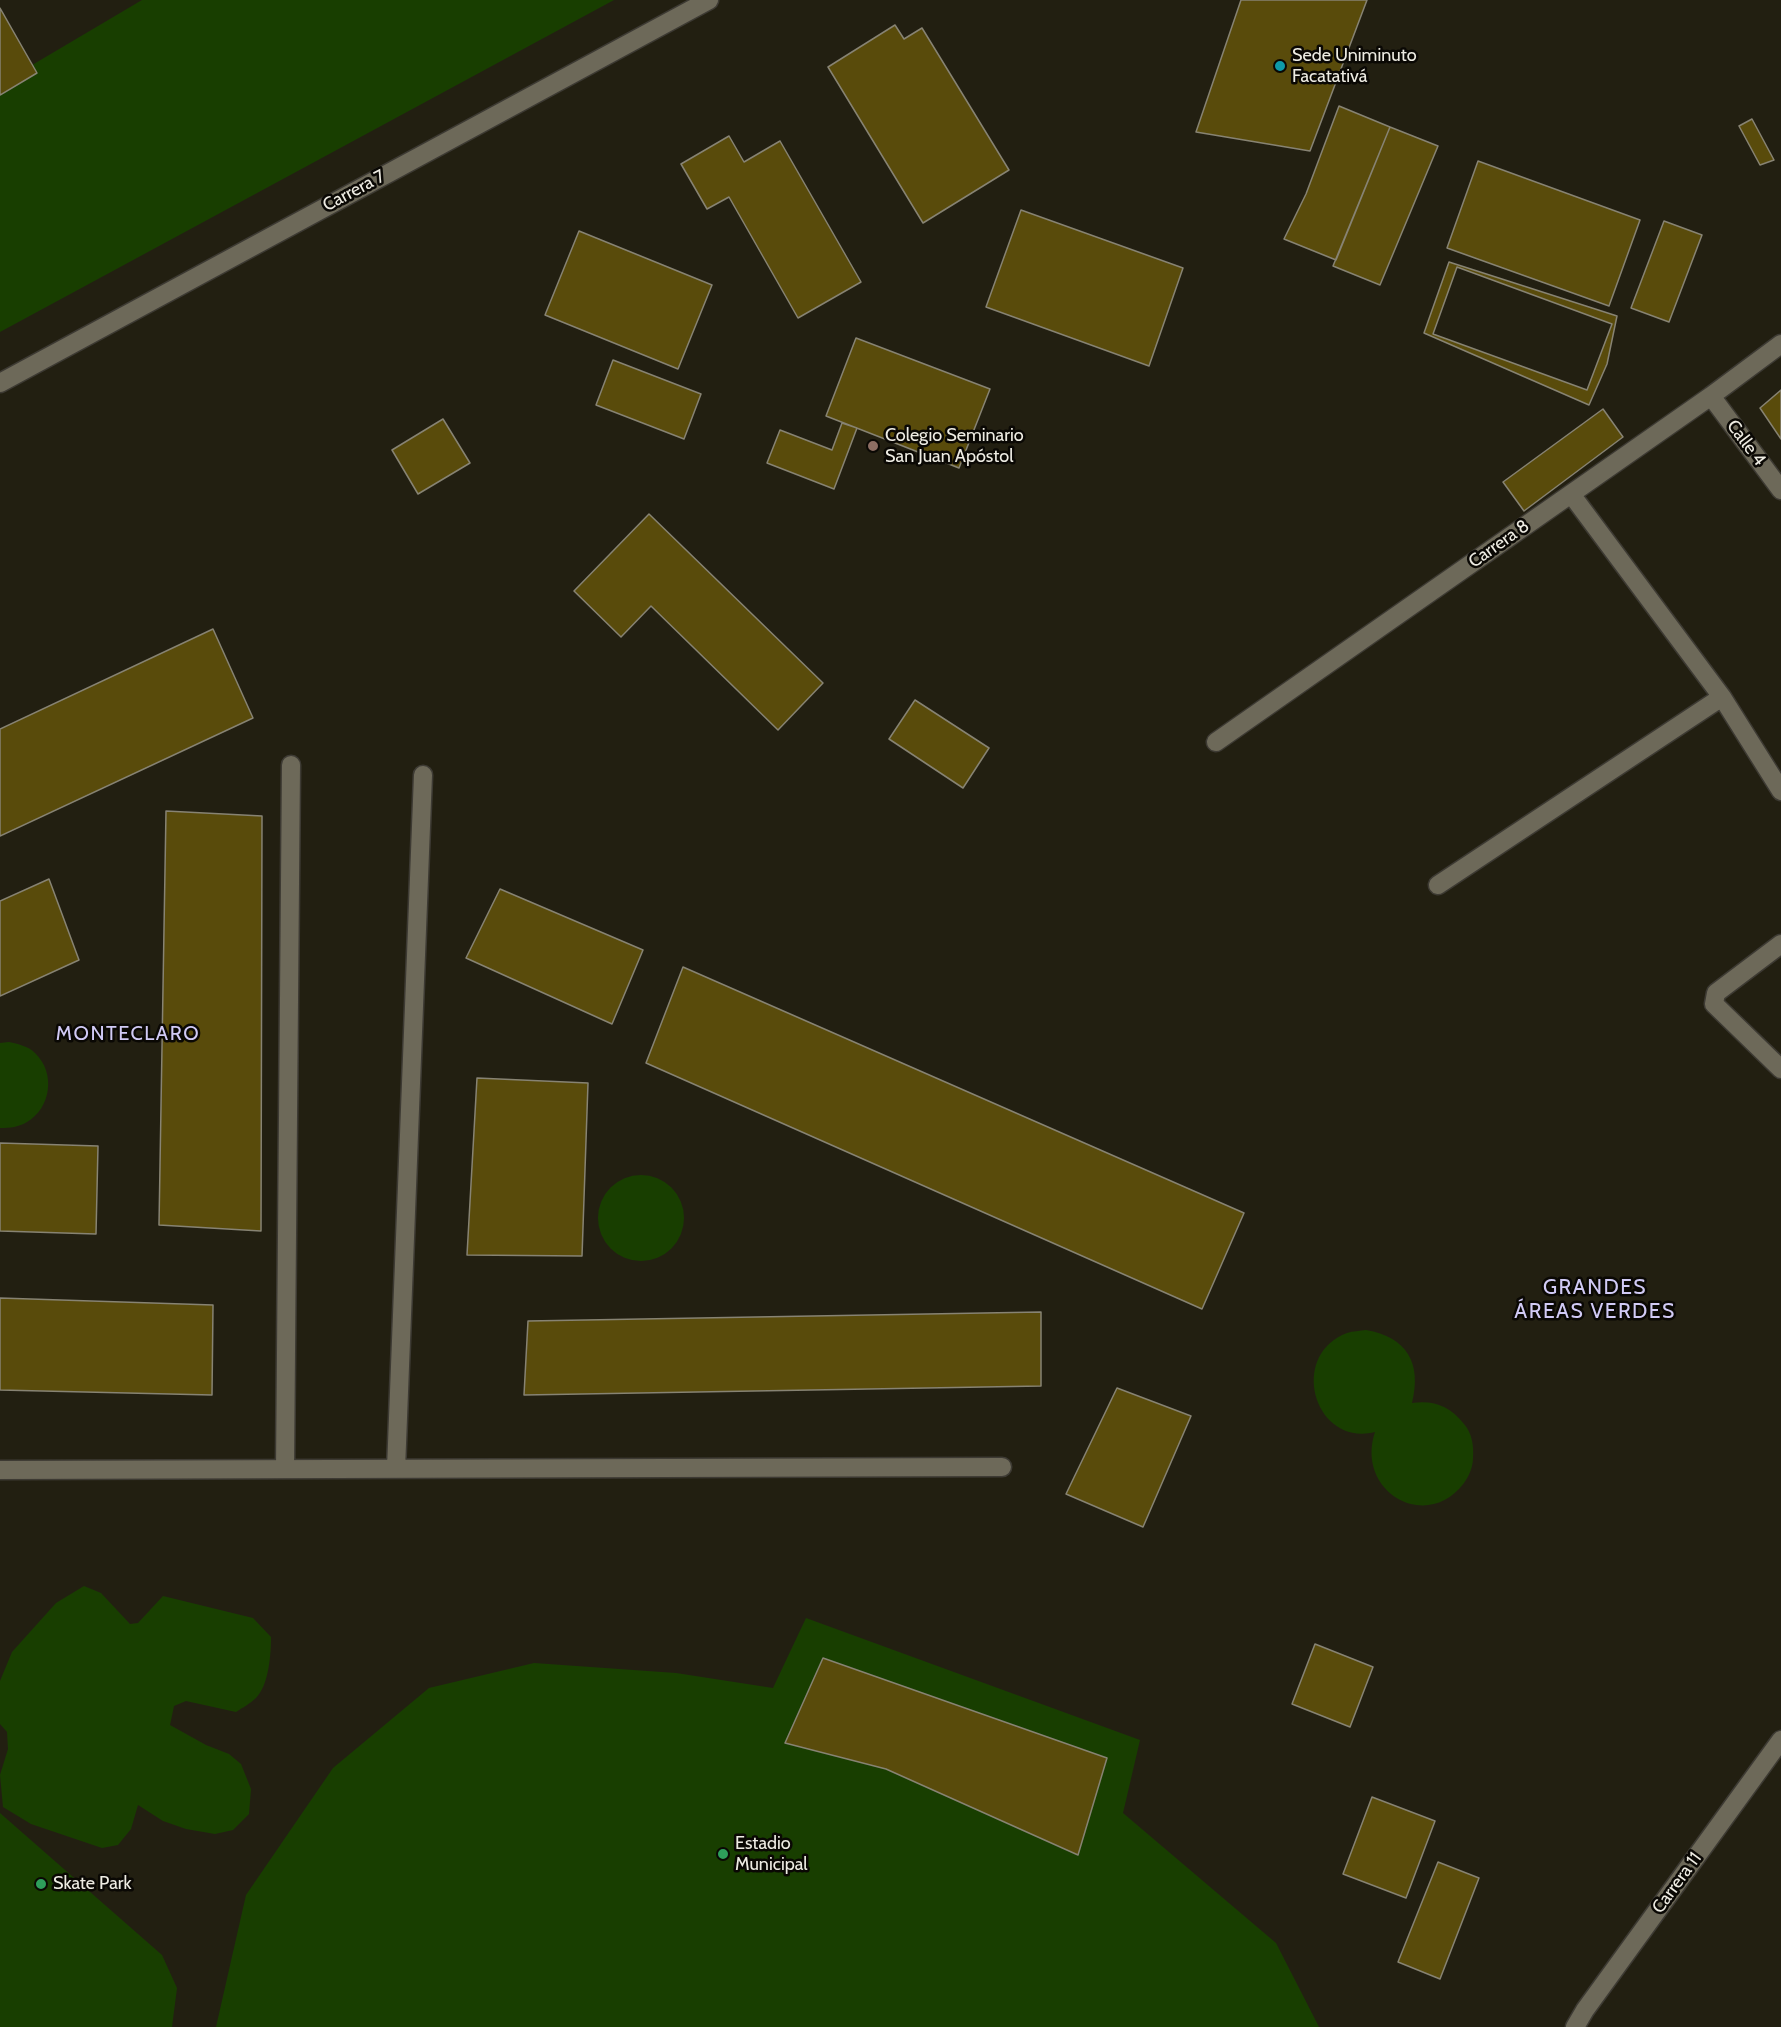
<!DOCTYPE html>
<meta charset="utf-8">
<style>
body{margin:0}
canvas{display:block;background:#221f11}
</style>
<canvas width="1781" height="2027"></canvas>
<script>
const c = document.querySelector('canvas').getContext('2d');
c.lineJoin = 'round';
function fillPath(path, color) { c.fillStyle = color; c.fill(path, 'evenodd'); }
function stroke(path, color, width, dash) { c.strokeStyle = color; c.lineWidth = width; c.lineCap = dash ? 'butt' : 'round'; c.setLineDash(dash || []); c.stroke(path); }
function drawText(font, color, halo, rows, align = 'center') {
  c.font = font + ' Cabin,sans-serif'; c.lineWidth = 5; c.setLineDash([]); c.textBaseline = 'middle'; c.strokeStyle = halo; c.fillStyle = color; for (const [text, x, y, turn = 0] of rows) {
    c.save(); c.translate(x, y); c.rotate((+turn || 0) * Math.PI / 180); c.textAlign = isNaN(turn) ? turn : align; if (halo) c.strokeText(text, 0, 0); c.fillText(text, 0, 0); c.restore();
  }
}
fillPath(new Path2D(`
 M 142,0 L 614,0 L 0,332 L 0,84 Z
 M 9,1042 C 18,1044 28,1046 35,1053 C 56,1073 51,1108 27,1122 C 19,1127 10,1128 0,1128 L 0,1043 Z
 M598 1218a43 43 0 1 1 86 0a43 43 0 1 1-86 0Z
 M 1366,1330 C 1407,1337 1422,1363 1412,1403 C 1434,1400 1450,1406 1464,1424 C 1472,1433 1474,1446 1473,1458 C 1473,1467 1469,1476 1464,1483 C 1427,1533 1355,1492 1375,1432 C 1314,1447 1288,1355 1347,1333 C 1353,1331 1360,1331 1366,1330 Z
 M 84,1586 L 101,1593 L 130,1624 L 138,1623 L 163,1596 L 253,1618 L 271,1637 C 271,1654 269,1685 256,1698 C 251,1703 242,1708 236,1712 L 186,1701 L 174,1706 L 170,1725 L 206,1745 L 229,1754 L 241,1764 L 251,1789 L 249,1814 L 233,1830 L 215,1834 L 186,1829 L 163,1821 L 138,1805 L 131,1829 L 118,1845 L 102,1848 L 31,1824 L 3,1807 L 0,1775 L 8,1749 L 7,1732 L 0,1724 L 0,1681 L 12,1652 L 56,1603 Z
 M 806,1618 L 1140,1740 L 1123,1813 L 1276,1943 L 1319,2027 L 216,2027 L 246,1895 L 333,1768 L 429,1688 L 534,1663 L 676,1673 L 773,1688 Z
 M 0,1813 L 162,1955 L 177,1988 L 172,2027 L 0,2027 Z`), '#183e00');
const building = new Path2D(`
 M 1241,0 L 1367,0 L 1310,151 L 1196,132 Z
 M 0,8 L 37,73 L 0,95 Z
 M 895,25 L 904,39 L 922,28 L 1009,170 L 923,223 L 828,67 Z
 M 1339,106 L 1390,127 L 1336,260 L 1284,239 L 1306,194 Z
 M 1752,119 L 1774,160 L 1760,165 L 1739,126 Z
 M 1390,127 L 1438,146 L 1380,285 L 1333,266 Z
 M 729,136 L 744,162 L 780,141 L 861,282 L 798,318 L 729,197 L 707,209 L 681,164 Z
 M 1478,161 L 1640,220 L 1609,306 L 1447,248 Z
 M 1021,210 L 1183,268 L 1149,366 L 986,307 Z
 M 1664,221 L 1702,235 L 1669,322 L 1631,308 Z
 M 579,231 L 712,285 L 678,369 L 545,315 Z
 M 1449,262 L 1617,316 L 1607,364 L 1589,405 L 1424,333 Z
 M 1457,267 L 1612,324 L 1587,390 L 1433,334 Z
 M 856,338 L 990,389 L 959,468 L 826,416 Z
 M 613,360 L 701,394 L 684,439 L 596,405 Z
 M 1781,390 L 1781,439 L 1760,408 Z
 M 1603,409 L 1623,437 L 1524,511 L 1503,482 Z
 M 443,419 L 470,463 L 418,494 L 392,450 Z
 M 842,423 L 857,428 L 834,489 L 767,463 L 780,430 L 832,450 Z
 M 649,514 L 823,683 L 778,730 L 651,606 L 621,637 L 574,591 Z
 M 213,629 L 253,718 L 0,836 L 0,729 Z
 M 915,700 L 989,748 L 963,788 L 889,739 Z
 M 166,811 L 262,816 L 261,1231 L 159,1225 Z
 M 49,879 L 79,960 L 0,996 L 0,901 Z
 M 500,889 L 643,950 L 612,1024 L 466,958 Z
 M 683,967 L 1244,1213 L 1202,1309 L 646,1063 Z
 M 477,1078 L 588,1083 L 582,1256 L 467,1255 Z
 M 0,1143 L 98,1146 L 96,1234 L 0,1231 Z
 M 0,1298 L 213,1305 L 212,1395 L 0,1390 Z
 M 1041,1312 L 1041,1386 L 524,1395 L 528,1321 Z
 M 1117,1388 L 1191,1416 L 1143,1527 L 1066,1494 Z
 M 1315,1644 L 1373,1667 L 1350,1727 L 1292,1704 Z
 M 823,1658 L 1107,1758 L 1078,1855 L 886,1769 L 785,1743 Z
 M 1372,1797 L 1435,1821 L 1406,1898 L 1343,1874 Z
 M 1438,1862 L 1479,1878 L 1440,1979 L 1398,1962 Z`);
fillPath(building, '#594b0b');
stroke(building, '#878373', 1.5);
const minor = new Path2D(`
 M 0,383 L 709,0
 M 1711,396 L 1781,490
 M 1722,697 L 1781,791
 M 1216,742 L 1711,396 L 1781,344
 M 1438,885 L 1722,697 L 1571,494
 M 1781,944 L 1716,993 L 1714,1004 L 1781,1069
 M 285,1469 L 291,765
 M 396,1469 L 423,775
 M 0,1470 L 1002,1467
 M 1575,2027 L 1585,2010 L 1781,1740`);
stroke(minor, '#3d3a33', 21);
stroke(minor, '#6d6959', 18);
for (const [x, y, r, color] of [
 [1280,66,6,"#0f9aa8"],
 [873,446,6,"#8d6e63"],
 [723,1854,6,"#2e9e5b"],
 [41,1884,6,"#2e9e5b"]
]) { const dot = new Path2D(); dot.arc(x, y, r, 0, 2 * Math.PI); c.fillStyle = color; c.fill(dot); stroke(dot, '#0a0804', 2); }
drawText('18px', '#eeece3', '#0a0804', [
 ["Sede Uniminuto",1292,56],
 ["Facatativá",1292,77],
 ["Colegio Seminario",885,436],
 ["San Juan Apóstol",885,457],
 ["Estadio",735,1844],
 ["Municipal",735,1865],
 ["Skate Park",53,1884]
], 'left');
drawText('18px', '#eeece3', '#0a0804', [
 ["Carrera 7",354,191,-28],
 ["Calle 4",1746,443,53],
 ["Carrera 8",1499,544,-35],
 ["Carrera 11",1677,1883,-54]
]);
c.letterSpacing = '1.5px';
drawText('20px', '#d1caf5', '#0a0804', [
 ["MONTECLARO",128,1034]
]);
c.letterSpacing = '0px';
c.letterSpacing = '1.5px';
drawText('21px', '#d1caf5', '#0a0804', [
 ["GRANDES",1595,1288],
 ["ÁREAS VERDES",1595,1312]
]);
c.letterSpacing = '0px';
</script>
